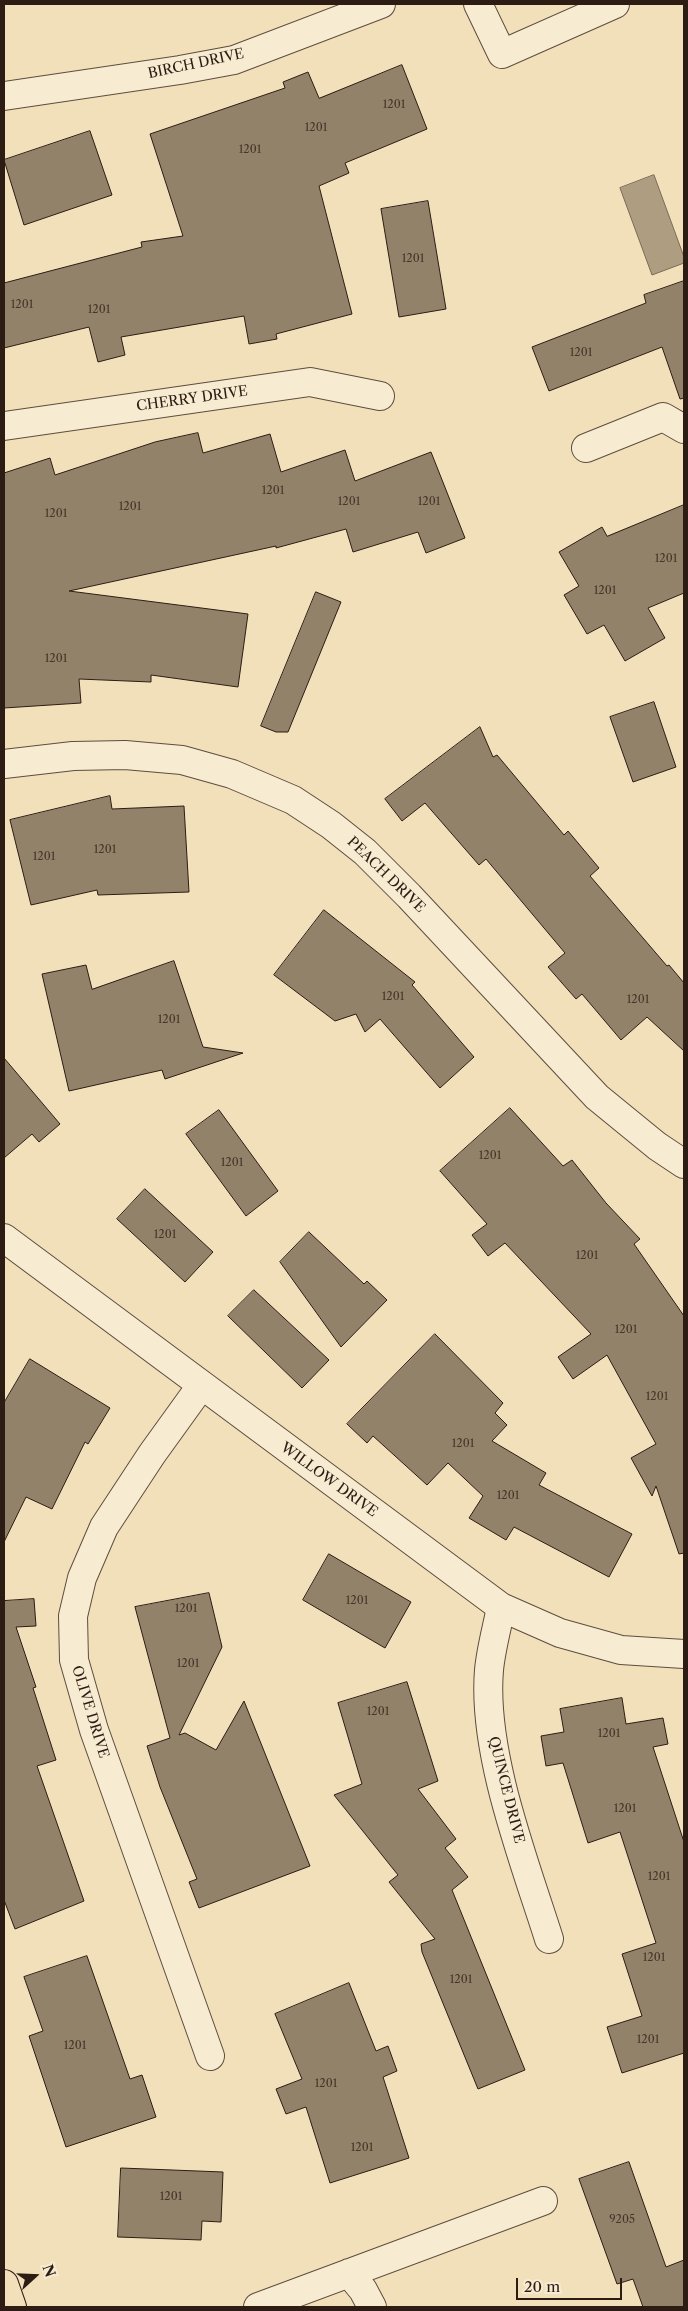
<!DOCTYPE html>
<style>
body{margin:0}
#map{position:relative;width:688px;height:2311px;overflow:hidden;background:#f2e0ba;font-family:"Libre Caslon Text",serif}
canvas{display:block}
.frame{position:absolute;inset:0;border:5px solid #2d1c14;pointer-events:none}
.north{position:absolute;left:10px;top:2251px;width:50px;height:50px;-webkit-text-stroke:4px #f7ebd2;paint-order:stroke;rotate:70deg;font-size:14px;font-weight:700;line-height:20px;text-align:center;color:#2d1c14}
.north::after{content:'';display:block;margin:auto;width:18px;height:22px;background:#2d1c14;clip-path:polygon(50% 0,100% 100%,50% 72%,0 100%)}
.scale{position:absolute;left:516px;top:2278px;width:106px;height:22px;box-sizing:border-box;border:2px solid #2d1c14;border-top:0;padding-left:6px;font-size:15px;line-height:18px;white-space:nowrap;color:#2d1c14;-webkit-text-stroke:4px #f7ebd2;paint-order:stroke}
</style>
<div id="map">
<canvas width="688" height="2311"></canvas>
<div class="frame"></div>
<div class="north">N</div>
<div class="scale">20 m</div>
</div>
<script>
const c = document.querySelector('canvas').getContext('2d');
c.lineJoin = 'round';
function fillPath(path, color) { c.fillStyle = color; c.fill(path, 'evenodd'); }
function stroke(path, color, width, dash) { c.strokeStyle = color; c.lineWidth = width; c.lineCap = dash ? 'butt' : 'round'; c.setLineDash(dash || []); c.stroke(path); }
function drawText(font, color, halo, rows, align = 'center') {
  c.font = font + ' "Libre Caslon Text",serif'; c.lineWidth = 4; c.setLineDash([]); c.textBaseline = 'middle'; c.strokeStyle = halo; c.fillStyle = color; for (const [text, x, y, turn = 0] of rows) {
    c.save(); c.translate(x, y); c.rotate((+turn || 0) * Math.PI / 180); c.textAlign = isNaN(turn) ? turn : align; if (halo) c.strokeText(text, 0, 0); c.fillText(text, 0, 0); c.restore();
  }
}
const water = new Path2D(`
 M 654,175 L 684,257 L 684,263 L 652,275 L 620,188 Z`);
fillPath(water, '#af9d82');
stroke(water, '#7b6956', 1);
const building = new Path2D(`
 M 402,65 L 427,129 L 345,163 L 349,173 L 319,186 L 352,314 L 276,334 L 277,339 L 249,344 L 244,316 L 121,337 L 125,355 L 98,362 L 89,327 L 4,348 L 4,283 L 142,247 L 141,242 L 183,236 L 150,134 L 285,88 L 283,82 L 308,72 L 319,98 Z
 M 90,131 L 112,195 L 24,225 L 4,160 Z
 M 428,201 L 446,309 L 399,317 L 381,209 Z
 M 684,281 L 684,398 L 680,399 L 662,347 L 549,391 L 532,347 L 646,303 L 644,295 Z
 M 198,433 L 203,453 L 270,434 L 281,472 L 345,450 L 355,481 L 431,452 L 465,538 L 426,553 L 418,532 L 353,552 L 346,529 L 276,548 L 276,546 L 69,591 L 248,614 L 238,687 L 151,675 L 151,682 L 79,679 L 81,703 L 4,708 L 4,473 L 50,458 L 55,475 L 155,442 Z
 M 684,505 L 684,593 L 648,608 L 665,638 L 625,661 L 604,625 L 587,634 L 564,595 L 579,586 L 559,552 L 602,527 L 607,536 Z
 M 316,592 L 341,602 L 288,732 L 276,732 L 261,726 Z
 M 654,702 L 676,767 L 633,782 L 610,717 Z
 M 480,727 L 493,757 L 497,755 L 564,835 L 568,831 L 599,868 L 590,876 L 667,966 L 669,965 L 684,983 L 684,1051 L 647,1017 L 621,1040 L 582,994 L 576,999 L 548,967 L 565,953 L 486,859 L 479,865 L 425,803 L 402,821 L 385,799 Z
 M 110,796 L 112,809 L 184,806 L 189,892 L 98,895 L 97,890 L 31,905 L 10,820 Z
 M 324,910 L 415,982 L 412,985 L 474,1057 L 440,1088 L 380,1019 L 365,1032 L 356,1014 L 335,1021 L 274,975 Z
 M 174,961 L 203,1047 L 243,1053 L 165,1079 L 162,1070 L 69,1091 L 42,974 L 86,965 L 92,989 Z
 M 4,1058 L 60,1124 L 39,1142 L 32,1134 L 4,1158 Z
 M 510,1108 L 563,1166 L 572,1160 L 606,1203 L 640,1239 L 634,1244 L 684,1316 L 684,1553 L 679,1554 L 656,1486 L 652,1496 L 631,1458 L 656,1444 L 607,1355 L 573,1379 L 558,1357 L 591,1334 L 505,1243 L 488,1256 L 472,1235 L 487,1224 L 440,1171 Z
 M 219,1110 L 278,1191 L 246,1216 L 186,1134 Z
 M 145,1189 L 213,1252 L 185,1282 L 117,1219 Z
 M 309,1232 L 364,1284 L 367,1281 L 387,1300 L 341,1347 L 280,1262 Z
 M 254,1290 L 329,1360 L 302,1388 L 228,1316 Z
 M 435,1334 L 503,1403 L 495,1413 L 507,1425 L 492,1441 L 546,1473 L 539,1485 L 632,1534 L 609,1577 L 514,1527 L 506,1540 L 469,1518 L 483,1496 L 448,1463 L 427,1485 L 373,1436 L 367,1443 L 347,1424 Z
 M 30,1359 L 110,1408 L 88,1444 L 85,1442 L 52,1509 L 26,1497 L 4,1542 L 4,1403 Z
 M 329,1554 L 411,1602 L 385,1648 L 303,1600 Z
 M 209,1593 L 222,1647 L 179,1735 L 185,1733 L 216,1750 L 244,1701 L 310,1866 L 199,1908 L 189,1882 L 197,1879 L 160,1787 L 147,1746 L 170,1738 L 135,1607 Z
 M 34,1599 L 36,1626 L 16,1627 L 36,1687 L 33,1688 L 56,1760 L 37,1766 L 84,1901 L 15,1929 L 4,1900 L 4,1601 Z
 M 407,1682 L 438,1781 L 418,1789 L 456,1839 L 445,1848 L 468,1877 L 452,1890 L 525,2070 L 478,2089 L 422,1952 L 421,1944 L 435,1939 L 389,1882 L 398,1875 L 334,1795 L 362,1784 L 338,1703 Z
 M 622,1698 L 626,1724 L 663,1718 L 668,1744 L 653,1747 L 684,1842 L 684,2053 L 622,2073 L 607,2027 L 642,2016 L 622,1954 L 656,1943 L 620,1832 L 588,1843 L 563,1763 L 546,1766 L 541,1736 L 564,1732 L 560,1709 Z
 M 87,1956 L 130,2079 L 142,2075 L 156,2117 L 66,2147 L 29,2036 L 43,2031 L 24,1977 Z
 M 349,1983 L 376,2051 L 388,2046 L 397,2071 L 383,2077 L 409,2158 L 330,2183 L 306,2107 L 286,2114 L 276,2089 L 302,2079 L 275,2014 Z
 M 629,2162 L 666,2267 L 684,2260 L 684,2307 L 643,2307 L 633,2279 L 617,2284 L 579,2179 Z
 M 121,2168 L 223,2172 L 221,2222 L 202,2221 L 201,2240 L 118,2237 Z`);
fillPath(building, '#93826a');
stroke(building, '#2d1c14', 1);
const minor = new Path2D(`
 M 478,4 L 502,54 L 615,4
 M 4,96 L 180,70 L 234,60 L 381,4
 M 4,426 L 310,382 L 380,396
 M 586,448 L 663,417 L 684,429
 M 4,764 L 73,756 L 125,755 L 182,760 L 232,774 L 293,800 L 331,825 L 365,852 L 409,896 L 597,1097 L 657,1146 L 684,1164
 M 4,1238 L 501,1607 L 560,1633 L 621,1650 L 684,1654
 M 201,1386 L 152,1454 L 104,1527 L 82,1578 L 73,1616 L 74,1660 L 94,1730 L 210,2056
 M 501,1607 C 497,1628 491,1649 489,1670 C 482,1753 524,1860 549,1939
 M 349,2273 L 363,2290 L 372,2307
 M 258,2307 L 543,2201`);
const major = new Path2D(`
 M 4,2284 L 12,2307`);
stroke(minor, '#5e4d3e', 30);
stroke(major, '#2d1c14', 30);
stroke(minor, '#f7ebd2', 28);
stroke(major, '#f2e0ba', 28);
drawText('11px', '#46362a', null, [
 ["1201",394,105],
 ["1201",316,128],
 ["1201",250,150],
 ["1201",413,259],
 ["1201",22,305],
 ["1201",99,310],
 ["1201",581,353],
 ["1201",273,491],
 ["1201",349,502],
 ["1201",429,502],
 ["1201",130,507],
 ["1201",56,514],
 ["1201",666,559],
 ["1201",605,591],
 ["1201",56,659],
 ["1201",105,850],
 ["1201",44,857],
 ["1201",393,997],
 ["1201",638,1000],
 ["1201",169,1020],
 ["1201",490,1156],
 ["1201",232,1163],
 ["1201",165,1235],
 ["1201",587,1256],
 ["1201",626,1330],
 ["1201",657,1397],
 ["1201",463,1444],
 ["1201",508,1496],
 ["1201",357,1601],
 ["1201",186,1609],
 ["1201",188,1664],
 ["1201",378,1712],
 ["1201",609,1734],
 ["1201",625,1809],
 ["1201",659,1877],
 ["1201",654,1958],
 ["1201",461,1980],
 ["1201",648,2040],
 ["1201",75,2046],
 ["1201",326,2084],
 ["1201",362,2148],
 ["1201",171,2197],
 ["9205",622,2220]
]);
drawText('14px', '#2d1c14', '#f7ebd2', [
 ["BIRCH DRIVE",196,64,-12],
 ["CHERRY DRIVE",192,399,-8],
 ["PEACH DRIVE",386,875,44],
 ["WILLOW DRIVE",329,1480,36],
 ["OLIVE DRIVE",90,1712,73],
 ["QUINCE DRIVE",506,1790,76]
]);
</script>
